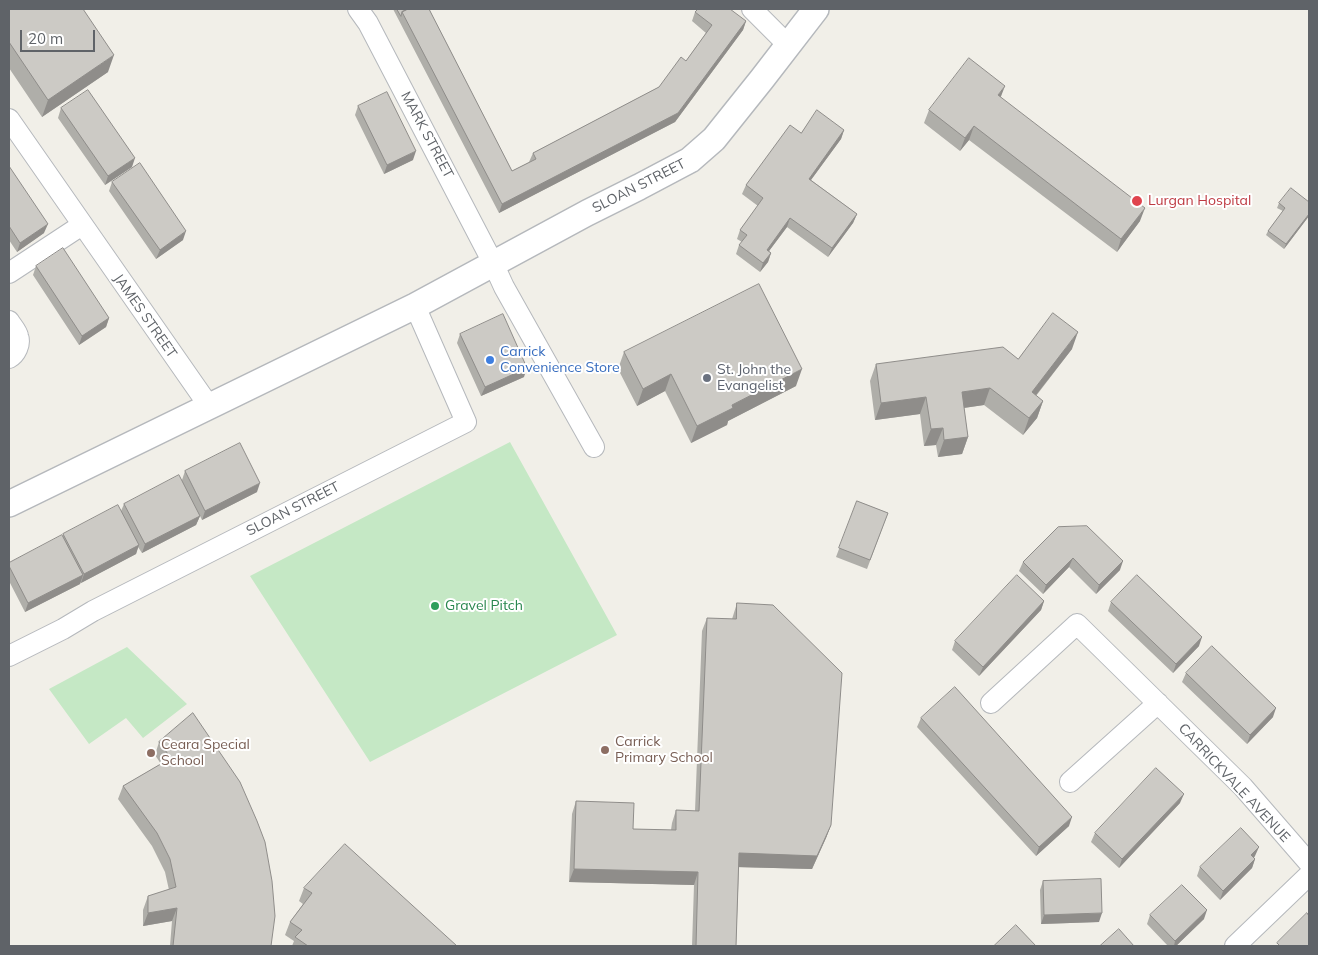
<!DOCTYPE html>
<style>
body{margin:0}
#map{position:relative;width:1318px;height:955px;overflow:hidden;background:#f1efe8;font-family:Mulish,sans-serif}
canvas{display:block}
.frame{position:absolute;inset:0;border:10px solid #5f6368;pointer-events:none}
.scale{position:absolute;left:20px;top:30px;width:75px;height:22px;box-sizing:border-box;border:2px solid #5f6368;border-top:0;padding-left:6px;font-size:15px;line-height:18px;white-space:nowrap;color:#5f6368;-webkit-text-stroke:4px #fff;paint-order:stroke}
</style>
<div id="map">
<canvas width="1318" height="955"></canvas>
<div class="frame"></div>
<div class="scale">20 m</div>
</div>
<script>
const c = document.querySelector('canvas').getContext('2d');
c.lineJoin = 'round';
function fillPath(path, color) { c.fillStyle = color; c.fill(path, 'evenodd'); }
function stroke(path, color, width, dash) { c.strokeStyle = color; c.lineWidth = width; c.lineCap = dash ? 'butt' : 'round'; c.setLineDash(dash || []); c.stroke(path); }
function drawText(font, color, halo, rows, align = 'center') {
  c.font = font + ' Mulish,sans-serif'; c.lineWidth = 4; c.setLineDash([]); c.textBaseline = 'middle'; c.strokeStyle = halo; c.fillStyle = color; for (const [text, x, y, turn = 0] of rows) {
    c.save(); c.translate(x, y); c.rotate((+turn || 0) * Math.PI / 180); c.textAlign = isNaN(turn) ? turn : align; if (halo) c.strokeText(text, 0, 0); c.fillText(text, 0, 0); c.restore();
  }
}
fillPath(new Path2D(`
 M 510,442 L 617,635 L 370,762 L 250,576 Z
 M 127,647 L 187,704 L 143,738 L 126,718 L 89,744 L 49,689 Z`), '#c5e8c5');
const minor = new Path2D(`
 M 358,9 L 368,23 L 493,263 L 504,287 L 594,447
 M 752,9 L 788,45
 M 9,119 L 209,406
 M 9,273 L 82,225
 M 9,321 C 12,326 17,331 18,336 C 21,344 16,354 9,358
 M 9,656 L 63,629 L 93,611 L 466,422 L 415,306
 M 991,703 L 1077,624 L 1243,787 L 1309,863
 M 1070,782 L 1158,703
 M 1235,946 L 1309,875`);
const tertiary = new Path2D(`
 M 9,504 L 415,306 L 587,213 L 639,187 L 690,160 L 714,139 L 762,79 L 816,9`);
stroke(minor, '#b5b8bc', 22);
stroke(tertiary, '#b5b8bc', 28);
stroke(minor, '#fff', 20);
stroke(tertiary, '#fff', 25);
fillPath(new Path2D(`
 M 9,9 L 108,72 L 42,117 L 9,68 Z
 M 393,9 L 429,9 L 512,171 L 529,162 L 533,153 L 659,87 L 686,61 L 706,33 L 692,21 L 695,12 L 746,21 L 743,30 L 675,122 L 499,213 Z
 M 1001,98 L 1140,221 L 1117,252 L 969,140 L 960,151 L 924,123 L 929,110 Z
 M 358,106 L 413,160 L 384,174 L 355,115 Z
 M 61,108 L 132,167 L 105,185 L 58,118 Z
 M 844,130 L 841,139 L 811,180 L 857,214 L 853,223 L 828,257 L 787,227 L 769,251 L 771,253 L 768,262 L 760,272 L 736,254 L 739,245 L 742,242 L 737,239 L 740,230 L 758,206 L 742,194 L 746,185 L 801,133 Z
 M 9,166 L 44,233 L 17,252 L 9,240 Z
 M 112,182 L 183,240 L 156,259 L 109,191 Z
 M 1309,202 L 1309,216 L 1284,249 L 1266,235 L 1268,231 L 1283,211 L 1277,208 L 1279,203 Z
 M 36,266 L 109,318 L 106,327 L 79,345 L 33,275 Z
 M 460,334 L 524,377 L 481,396 L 457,343 Z
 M 1072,349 L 1036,396 L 1043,401 L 1037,418 L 1023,435 L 984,405 L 964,408 L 968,437 L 962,454 L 938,457 L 936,445 L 924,446 L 920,414 L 875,420 L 870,381 L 876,364 L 1018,359 Z
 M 624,352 L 796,386 L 728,421 L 727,425 L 691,443 L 665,391 L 637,406 L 618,369 Z
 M 185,471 L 257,492 L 202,520 L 200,516 L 196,525 L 142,553 L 138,547 L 136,554 L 81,583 L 81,582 L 80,584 L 25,612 L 9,581 L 9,563 L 63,536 L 63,534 L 121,511 L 124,504 L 182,480 Z
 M 857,501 L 888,513 L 867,569 L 836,557 Z
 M 1058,527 L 1120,570 L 1096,594 L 1069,567 L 1043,594 L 1019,571 L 1023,562 Z
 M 1044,601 L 1041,610 L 979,676 L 952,650 L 955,641 Z
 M 1111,602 L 1199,646 L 1173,673 L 1108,611 Z
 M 737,603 L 831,825 L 826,838 L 812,869 L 739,867 L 736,946 L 692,946 L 694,885 L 569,882 L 572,814 L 576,801 L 633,829 L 671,830 L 672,823 L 676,810 L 695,811 L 702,631 L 707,618 L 732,619 L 733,616 Z
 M 1186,673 L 1273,717 L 1247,744 L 1182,682 Z
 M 193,713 L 271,946 L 170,946 L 172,921 L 143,926 L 143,910 L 148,896 L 169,890 L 165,872 L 152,846 L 118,799 L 123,786 L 161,764 L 155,755 L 159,742 Z
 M 921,718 L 1069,826 L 1036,856 L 917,727 Z
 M 1180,803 L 1119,868 L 1091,842 L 1095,833 Z
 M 1255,856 L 1254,858 L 1255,859 L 1252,868 L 1220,900 L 1197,876 L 1200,867 Z
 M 1043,881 L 1099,922 L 1041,924 L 1040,890 Z
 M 304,888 L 457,946 L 292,946 L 294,941 L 285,935 L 290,922 L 303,904 L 299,901 Z
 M 1150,915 L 1204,919 L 1176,946 L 1168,946 L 1147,924 Z`), '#afaea9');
fillPath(new Path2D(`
 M 746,21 L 743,30 L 675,122 L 499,213 L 502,204 L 678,113 Z
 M 114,55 L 108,72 L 42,117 L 48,100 Z
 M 1005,86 L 1000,99 L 998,95 Z
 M 974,126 L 969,140 L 960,151 L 965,138 Z
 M 844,130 L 841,139 L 805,188 L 809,179 Z
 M 416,151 L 413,160 L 384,174 L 387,165 Z
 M 135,158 L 132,167 L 105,185 L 108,176 Z
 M 1145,208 L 1140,221 L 1117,252 L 1121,239 Z
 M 857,214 L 853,223 L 828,257 L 832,248 Z
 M 1309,214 L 1309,216 L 1284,249 L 1286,244 Z
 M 790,218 L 787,227 L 763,259 L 767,250 Z
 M 48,224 L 44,233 L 17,252 L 20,243 Z
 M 186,231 L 183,240 L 156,259 L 160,250 Z
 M 771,253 L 768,262 L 760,272 L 763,263 Z
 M 109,318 L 106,327 L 79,345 L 82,336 Z
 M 1078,332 L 1072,349 L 1025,409 L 1032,392 Z
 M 527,368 L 524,377 L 481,396 L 485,387 Z
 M 802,369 L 796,386 L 728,421 L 727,425 L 691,443 L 697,426 L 732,405 Z
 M 671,374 L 665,391 L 637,406 L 643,389 Z
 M 990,388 L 984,405 L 956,409 L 962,392 Z
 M 926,397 L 920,414 L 875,420 L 881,403 Z
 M 1043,401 L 1037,418 L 1023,435 L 1029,418 Z
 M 943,428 L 936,445 L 924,446 L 931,429 Z
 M 968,437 L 962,454 L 938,457 L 944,440 Z
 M 260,483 L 257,492 L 202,520 L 205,511 Z
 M 200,516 L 196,525 L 142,553 L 145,544 Z
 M 139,545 L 136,554 L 81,583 L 84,574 Z
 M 1073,558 L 1069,567 L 1043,594 L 1046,585 Z
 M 1123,561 L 1120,570 L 1096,594 L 1099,585 Z
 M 83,575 L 80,584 L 25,612 L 28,603 Z
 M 1044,601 L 1041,610 L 979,676 L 983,667 Z
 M 1202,637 L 1199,646 L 1173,673 L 1176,664 Z
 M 1276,708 L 1273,717 L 1247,744 L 1250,735 Z
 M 1184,794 L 1180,803 L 1119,868 L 1122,859 Z
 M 1072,817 L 1069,826 L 1036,856 L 1039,847 Z
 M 831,825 L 826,838 L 812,869 L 734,867 L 739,853 Z
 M 1259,847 L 1255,856 L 1247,864 L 1251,855 Z
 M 1255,859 L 1252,868 L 1220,900 L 1223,891 Z
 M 574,869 L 698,872 L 694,885 L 569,882 Z
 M 177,908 L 172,921 L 143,926 L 148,913 Z
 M 1207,910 L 1204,919 L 1176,946 L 1174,946 L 1175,941 Z
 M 1102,913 L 1099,922 L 1041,924 L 1044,915 Z`), '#8f8d8a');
const building = new Path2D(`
 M 9,9 L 83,9 L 114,55 L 48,100 L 9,42 Z
 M 397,9 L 408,9 L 402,12 L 401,16 Z
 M 408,9 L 429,9 L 512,171 L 536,159 L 533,153 L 659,87 L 681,57 L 686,61 L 712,25 L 695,12 L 698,9 L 730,9 L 746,21 L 678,113 L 502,204 L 402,12 Z
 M 969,58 L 1005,86 L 998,95 L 1145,208 L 1121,239 L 974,126 L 965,138 L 929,110 Z
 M 88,90 L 135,158 L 108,176 L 61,108 Z
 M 387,92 L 416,151 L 387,165 L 358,106 Z
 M 817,110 L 844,130 L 809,179 L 857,214 L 832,248 L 790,218 L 767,250 L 771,253 L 763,263 L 739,245 L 747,235 L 740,230 L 763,198 L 746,185 L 790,125 L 801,133 Z
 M 140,163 L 186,231 L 160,250 L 112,182 Z
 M 9,166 L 48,224 L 20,243 L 9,226 Z
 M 1291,188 L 1309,202 L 1309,214 L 1286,244 L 1268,231 L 1285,208 L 1279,203 Z
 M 63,248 L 109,318 L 82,336 L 36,266 Z
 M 759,284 L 802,369 L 732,405 L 733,408 L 697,426 L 671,374 L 643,389 L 624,352 Z
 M 1053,313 L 1078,332 L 1032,392 L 1043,401 L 1029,418 L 990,388 L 962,392 L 968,437 L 944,440 L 943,428 L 931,429 L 926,397 L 881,403 L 876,364 L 1003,347 L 1018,359 Z
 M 503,314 L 527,368 L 485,387 L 460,334 Z
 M 240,443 L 260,483 L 205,511 L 185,471 Z
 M 179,475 L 200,516 L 145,544 L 124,504 Z
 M 857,501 L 888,513 L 870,560 L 839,548 Z
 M 118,505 L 139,545 L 84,574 L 63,534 Z
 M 1087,526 L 1123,561 L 1099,585 L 1073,558 L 1046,585 L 1023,562 L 1058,527 Z
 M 62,535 L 83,575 L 28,603 L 9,566 L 9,563 Z
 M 1017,575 L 1044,601 L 983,667 L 955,641 Z
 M 1137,575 L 1202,637 L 1176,664 L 1111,602 Z
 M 737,603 L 773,605 L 842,673 L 831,825 L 817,856 L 739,853 L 736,946 L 696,946 L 698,872 L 574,869 L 576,801 L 634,803 L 633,829 L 676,830 L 676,810 L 699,811 L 707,618 L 736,619 Z
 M 1212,646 L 1276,708 L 1250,735 L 1186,673 Z
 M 955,687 L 1072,817 L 1039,847 L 921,718 Z
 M 193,713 L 240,782 L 257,821 L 265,842 L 272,881 L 275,916 L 271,946 L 173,946 L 177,908 L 148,913 L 148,896 L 176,887 L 170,859 L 157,833 L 123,786 L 171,758 L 159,742 Z
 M 1156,768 L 1184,794 L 1122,859 L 1095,833 Z
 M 1241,828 L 1259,847 L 1251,855 L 1255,859 L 1223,891 L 1200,867 Z
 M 345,844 L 457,946 L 308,946 L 295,937 L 302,930 L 290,922 L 312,893 L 304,888 Z
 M 1101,879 L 1102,913 L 1044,915 L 1043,881 Z
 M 1182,885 L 1207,910 L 1175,941 L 1150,915 Z
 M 1307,913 L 1309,916 L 1309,946 L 1280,946 L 1277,943 Z
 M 1016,925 L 1036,946 L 994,946 Z
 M 1119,929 L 1134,946 L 1100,946 Z`);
fillPath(building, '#cccac5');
stroke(building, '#8f8d8a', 1);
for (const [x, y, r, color] of [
 [1137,201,6,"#e0444e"],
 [490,360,5,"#3f7fe0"],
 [707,378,5,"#6b7280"],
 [435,606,5,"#2e9e5b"],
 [605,750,5,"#8d6e63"],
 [151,753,5,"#8d6e63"]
]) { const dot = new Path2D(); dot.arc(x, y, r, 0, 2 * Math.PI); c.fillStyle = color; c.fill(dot); stroke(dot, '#fff', 2); }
drawText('14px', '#5f6368', '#fff', [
 ["MARK STREET",427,135,62],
 ["SLOAN STREET",639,186,-27],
 ["JAMES STREET",145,316,55],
 ["SLOAN STREET",293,509,-27],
 ["CARRICKVALE AVENUE",1234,783,47]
]);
drawText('14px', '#be3a42', '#fff', [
 ["Lurgan Hospital",1148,201]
], 'left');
drawText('14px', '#366cbe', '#fff', [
 ["Carrick",500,352],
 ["Convenience Store",500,368]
], 'left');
drawText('14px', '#5b616d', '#fff', [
 ["St. John the",717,370],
 ["Evangelist",717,386]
], 'left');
drawText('14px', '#27864d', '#fff', [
 ["Gravel Pitch",445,606]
], 'left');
drawText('14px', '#785e54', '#fff', [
 ["Carrick",615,742],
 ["Primary School",615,758],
 ["Ceara Special",161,745],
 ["School",161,761]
], 'left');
</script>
